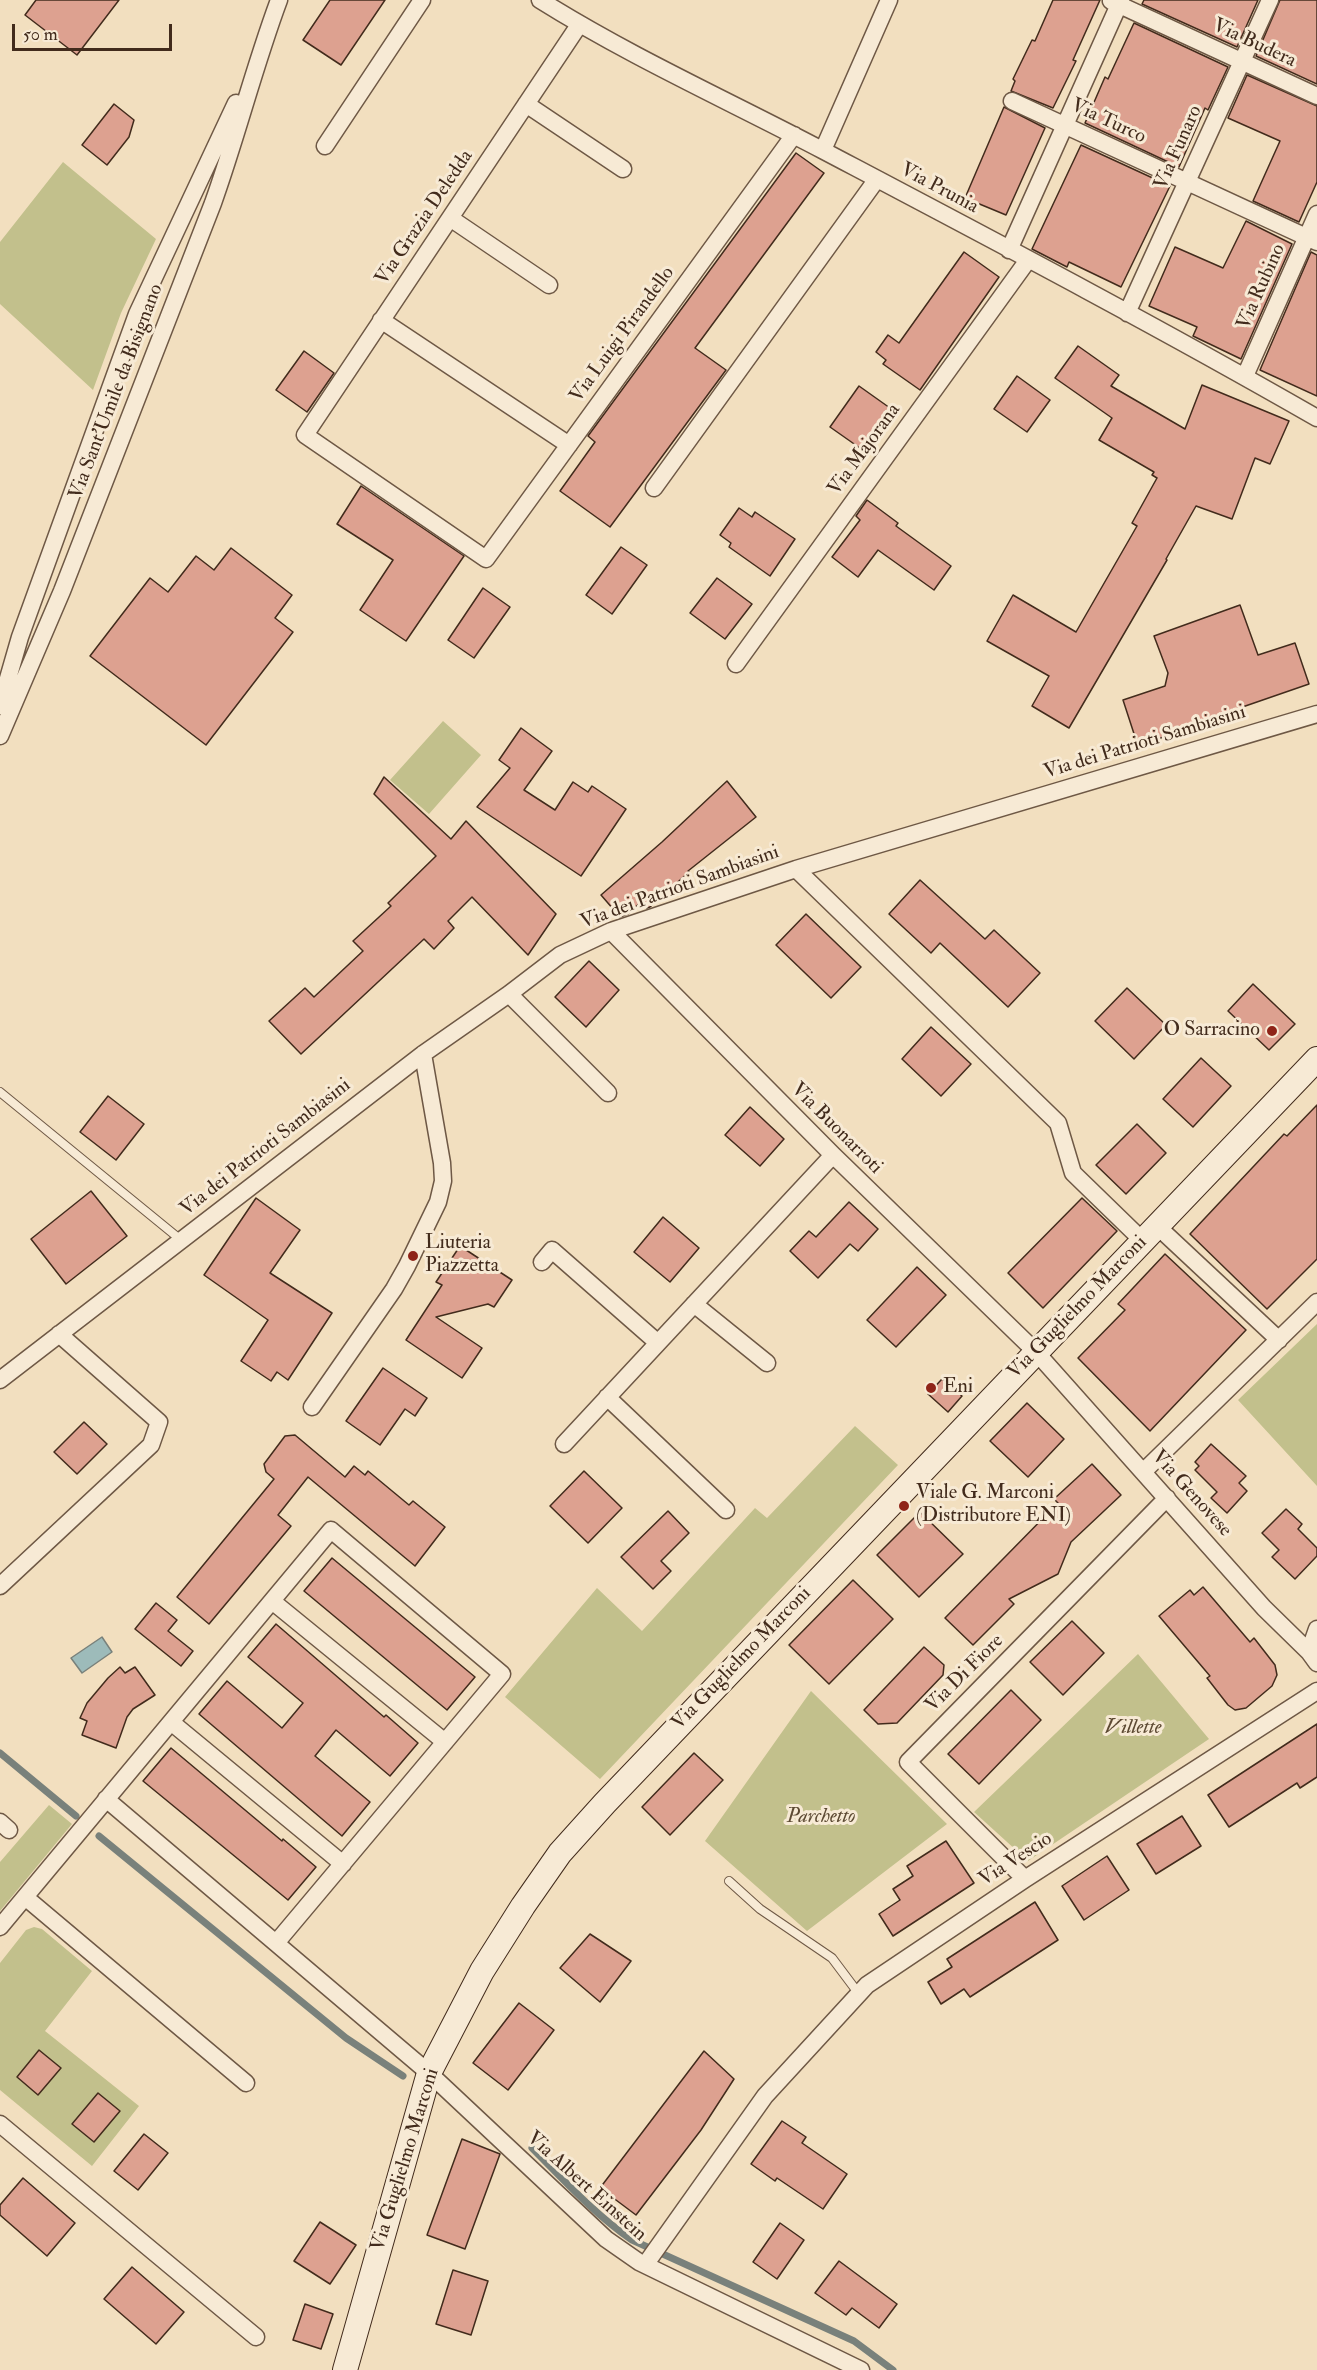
<!DOCTYPE html>
<style>
body{margin:0}
#map{position:relative;width:1317px;height:2370px;overflow:hidden;background:#f2dfbf;font-family:"IM FELL Double Pica",serif}
canvas{display:block}
.scale{position:absolute;left:12px;top:24px;width:160px;height:27px;box-sizing:border-box;border:3px solid #422b1c;border-top:0;padding-left:8px;font-size:18px;line-height:21px;white-space:nowrap;color:#422b1c;-webkit-text-stroke:4px #f7ead5;paint-order:stroke}
</style>
<div id="map">
<canvas width="1317" height="2370"></canvas>
<div class="scale">50 m</div>
</div>
<script>
const c = document.querySelector('canvas').getContext('2d');
c.lineJoin = 'round';
function fillPath(path, color) { c.fillStyle = color; c.fill(path, 'evenodd'); }
function stroke(path, color, width, dash) { c.strokeStyle = color; c.lineWidth = width; c.lineCap = dash ? 'butt' : 'round'; c.setLineDash(dash || []); c.stroke(path); }
function drawText(font, color, halo, rows, align = 'center') {
  c.font = font + ' "IM FELL Double Pica",serif'; c.lineWidth = 6; c.setLineDash([]); c.textBaseline = 'middle'; c.strokeStyle = halo; c.fillStyle = color; for (const [text, x, y, turn = 0] of rows) {
    c.save(); c.translate(x, y); c.rotate((+turn || 0) * Math.PI / 180); c.textAlign = isNaN(turn) ? turn : align; if (halo) c.strokeText(text, 0, 0); c.fillText(text, 0, 0); c.restore();
  }
}
fillPath(new Path2D(`
 M 63,162 L 156,239 L 121,313 L 93,390 L 0,304 L 0,242 Z
 M 443,721 L 481,755 L 429,814 L 390,780 Z
 M 1317,1324 L 1317,1486 L 1238,1400 Z
 M 855,1426 L 898,1465 L 600,1779 L 505,1697 L 597,1588 L 642,1631 L 755,1508 L 767,1518 Z
 M 1138,1654 L 1209,1739 L 1028,1861 L 974,1812 Z
 M 811,1691 L 947,1824 L 807,1931 L 705,1841 Z
 M 49,1805 L 72,1824 L 0,1911 L 0,1862 Z
 M 34,1927 L 42,1929 L 92,1971 L 45,2031 L 139,2106 L 92,2166 L 0,2090 L 0,1963 L 26,1930 Z`), '#c2c08c');
const water = new Path2D(`
 M 102,1637 L 112,1652 L 82,1673 L 71,1658 Z`);
fillPath(water, '#9dbbba');
stroke(water, '#79817b', 1.5);
stroke(new Path2D(`
 M 0,1753 L 76,1816
 M 99,1836 L 346,2038 L 403,2076
 M 532,2148 C 564,2180 594,2214 632,2240 L 854,2341 L 893,2370`), '#79817b', 7);
const building = new Path2D(`
 M 36,0 L 119,0 L 77,55 L 25,15 Z
 M 330,0 L 385,0 L 341,65 L 303,40 Z
 M 1053,0 L 1100,0 L 1073,60 L 1076,61 L 1053,108 L 1011,91 L 1015,81 L 1013,79 L 1032,40 L 1035,41 Z
 M 1144,0 L 1258,0 L 1237,47 L 1142,4 Z
 M 1280,0 L 1317,0 L 1317,84 L 1256,56 Z
 M 1134,23 L 1228,67 L 1208,110 L 1205,108 L 1179,167 L 1085,123 L 1105,77 L 1108,79 Z
 M 1247,75 L 1317,106 L 1317,182 L 1299,222 L 1253,201 L 1280,141 L 1228,118 Z
 M 114,104 L 134,120 L 129,137 L 107,165 L 82,145 Z
 M 1004,107 L 1045,128 L 1006,215 L 965,198 Z
 M 1081,145 L 1170,186 L 1121,287 L 1069,262 L 1067,267 L 1032,249 Z
 M 796,153 L 824,173 L 695,348 L 726,370 L 610,527 L 560,491 L 595,442 L 588,436 Z
 M 1246,221 L 1292,244 L 1241,359 L 1193,336 L 1197,327 L 1149,306 L 1175,247 L 1223,268 Z
 M 964,252 L 999,277 L 920,390 L 883,364 L 886,360 L 876,352 L 888,335 L 899,343 Z
 M 1311,252 L 1317,255 L 1317,396 L 1260,370 Z
 M 1078,346 L 1119,375 L 1111,386 L 1185,429 L 1202,385 L 1289,421 L 1270,464 L 1255,458 L 1232,519 L 1196,506 L 1166,559 L 1167,560 L 1069,728 L 1032,706 L 1049,676 L 987,641 L 1013,595 L 1076,632 L 1137,526 L 1132,523 L 1157,478 L 1152,475 L 1154,472 L 1099,440 L 1112,418 L 1055,378 Z
 M 304,351 L 334,373 L 307,412 L 276,390 Z
 M 1017,376 L 1050,400 L 1027,432 L 994,409 Z
 M 859,386 L 897,413 L 867,453 L 830,427 Z
 M 361,486 L 464,556 L 406,641 L 360,610 L 393,560 L 337,524 Z
 M 867,500 L 898,523 L 896,526 L 951,566 L 934,590 L 878,550 L 858,577 L 832,557 L 860,520 L 856,516 Z
 M 739,508 L 752,517 L 755,512 L 795,539 L 770,576 L 729,547 L 731,543 L 720,535 Z
 M 621,547 L 647,565 L 612,614 L 586,595 Z
 M 231,548 L 292,595 L 275,618 L 293,632 L 206,745 L 90,656 L 150,578 L 168,592 L 196,556 L 214,570 Z
 M 717,578 L 752,604 L 725,639 L 690,613 Z
 M 483,588 L 510,607 L 474,658 L 448,640 Z
 M 1240,605 L 1258,655 L 1295,643 L 1309,684 L 1228,712 L 1228,714 L 1138,746 L 1123,700 L 1165,686 L 1168,673 L 1154,636 Z
 M 521,728 L 552,751 L 524,790 L 555,810 L 573,782 L 588,792 L 592,786 L 626,809 L 581,876 L 477,807 L 510,768 L 499,760 Z
 M 384,777 L 451,839 L 466,821 L 556,914 L 528,955 L 472,897 L 448,921 L 454,928 L 434,949 L 424,939 L 301,1054 L 269,1021 L 305,988 L 314,997 L 363,951 L 353,941 L 391,906 L 388,903 L 436,856 L 374,794 Z
 M 727,781 L 756,817 L 688,871 L 689,872 L 650,907 L 647,908 L 641,902 L 628,914 L 620,917 L 601,895 L 662,842 Z
 M 920,880 L 985,939 L 994,930 L 1040,973 L 1008,1007 L 940,943 L 931,953 L 889,914 Z
 M 806,914 L 861,967 L 831,998 L 776,945 Z
 M 589,961 L 619,990 L 586,1027 L 555,997 Z
 M 1253,984 L 1295,1024 L 1269,1050 L 1228,1011 Z
 M 1127,988 L 1166,1025 L 1134,1059 L 1095,1021 Z
 M 931,1027 L 971,1064 L 941,1096 L 902,1059 Z
 M 1201,1058 L 1231,1086 L 1193,1127 L 1163,1099 Z
 M 108,1096 L 144,1124 L 116,1160 L 80,1132 Z
 M 1317,1105 L 1317,1259 L 1267,1309 L 1190,1234 L 1284,1134 L 1287,1136 Z
 M 750,1107 L 784,1139 L 760,1166 L 725,1135 Z
 M 1137,1124 L 1166,1153 L 1126,1194 L 1096,1165 Z
 M 91,1191 L 127,1236 L 66,1284 L 31,1239 Z
 M 256,1198 L 300,1230 L 270,1273 L 332,1313 L 288,1380 L 277,1372 L 271,1381 L 241,1361 L 268,1320 L 204,1275 Z
 M 1082,1198 L 1117,1231 L 1043,1308 L 1008,1273 Z
 M 849,1202 L 878,1229 L 858,1251 L 850,1244 L 818,1278 L 790,1251 L 809,1231 L 816,1237 Z
 M 663,1217 L 699,1248 L 670,1282 L 634,1252 Z
 M 460,1246 L 512,1280 L 494,1307 L 488,1304 L 436,1317 L 482,1348 L 462,1378 L 406,1340 L 442,1285 L 436,1282 Z
 M 1165,1254 L 1246,1330 L 1150,1431 L 1078,1358 L 1125,1310 L 1118,1304 Z
 M 917,1267 L 946,1295 L 896,1347 L 867,1320 Z
 M 383,1368 L 427,1398 L 415,1416 L 405,1409 L 380,1445 L 346,1421 Z
 M 942,1379 L 962,1396 L 948,1412 L 928,1394 Z
 M 1027,1403 L 1064,1439 L 1028,1477 L 990,1441 Z
 M 84,1422 L 107,1444 L 77,1474 L 54,1452 Z
 M 295,1435 L 345,1477 L 354,1466 L 365,1475 L 368,1471 L 409,1505 L 413,1501 L 445,1527 L 415,1566 L 308,1477 L 278,1515 L 291,1526 L 209,1624 L 177,1597 L 274,1479 L 266,1472 L 264,1464 L 285,1436 Z
 M 1211,1444 L 1246,1476 L 1239,1483 L 1247,1491 L 1227,1513 L 1211,1498 L 1217,1492 L 1195,1470 L 1199,1466 L 1195,1462 Z
 M 1092,1464 L 1121,1495 L 1071,1542 L 1058,1574 L 1009,1599 L 1014,1604 L 973,1645 L 945,1618 L 1058,1503 L 1054,1499 Z
 M 584,1471 L 622,1508 L 588,1543 L 550,1506 Z
 M 1286,1509 L 1302,1524 L 1298,1529 L 1317,1548 L 1317,1556 L 1295,1579 L 1272,1557 L 1279,1550 L 1262,1533 Z
 M 668,1511 L 689,1533 L 661,1561 L 671,1571 L 653,1589 L 621,1557 Z
 M 920,1512 L 963,1554 L 919,1597 L 877,1555 Z
 M 332,1558 L 475,1677 L 447,1710 L 304,1591 Z
 M 853,1580 L 893,1619 L 829,1684 L 789,1645 Z
 M 1203,1587 L 1250,1642 L 1254,1638 L 1275,1665 L 1277,1675 L 1272,1686 L 1246,1708 L 1235,1710 L 1228,1705 L 1207,1678 L 1210,1676 L 1159,1616 L 1190,1590 L 1194,1595 Z
 M 156,1603 L 177,1620 L 168,1631 L 193,1651 L 181,1666 L 135,1629 Z
 M 1072,1621 L 1104,1653 L 1063,1695 L 1030,1662 Z
 M 276,1624 L 384,1717 L 386,1715 L 418,1743 L 390,1776 L 336,1730 L 315,1756 L 370,1802 L 342,1836 L 199,1714 L 227,1681 L 282,1728 L 303,1703 L 248,1657 Z
 M 924,1647 L 944,1665 L 943,1675 L 897,1723 L 878,1724 L 864,1710 Z
 M 120,1667 L 125,1673 L 135,1667 L 155,1695 L 133,1709 L 127,1717 L 116,1748 L 82,1735 L 87,1721 L 80,1718 L 87,1703 L 108,1678 Z
 M 1011,1690 L 1041,1720 L 979,1784 L 948,1754 Z
 M 1317,1724 L 1317,1777 L 1300,1788 L 1297,1783 L 1229,1827 L 1208,1795 Z
 M 171,1748 L 282,1841 L 283,1839 L 316,1867 L 288,1900 L 143,1781 Z
 M 694,1753 L 723,1780 L 670,1835 L 642,1807 Z
 M 1182,1816 L 1201,1846 L 1156,1874 L 1137,1844 Z
 M 946,1841 L 974,1883 L 893,1936 L 879,1914 L 900,1900 L 893,1889 L 913,1876 L 907,1866 Z
 M 1107,1856 L 1129,1890 L 1084,1920 L 1062,1886 Z
 M 1035,1902 L 1058,1940 L 970,1997 L 964,1989 L 941,2004 L 928,1982 L 952,1967 L 947,1959 Z
 M 590,1934 L 631,1961 L 600,2002 L 560,1968 Z
 M 519,2003 L 554,2030 L 508,2090 L 473,2063 Z
 M 39,2050 L 61,2068 L 38,2095 L 17,2077 Z
 M 704,2051 L 734,2079 L 701,2130 L 636,2215 L 600,2188 Z
 M 98,2093 L 120,2111 L 94,2142 L 72,2124 Z
 M 782,2121 L 806,2137 L 802,2143 L 847,2174 L 823,2209 L 777,2178 L 775,2181 L 751,2164 Z
 M 144,2134 L 168,2153 L 138,2190 L 114,2171 Z
 M 462,2139 L 500,2154 L 465,2249 L 427,2235 Z
 M 23,2178 L 75,2223 L 47,2256 L 0,2215 L 0,2205 Z
 M 320,2222 L 356,2245 L 330,2284 L 294,2261 Z
 M 780,2223 L 804,2240 L 777,2279 L 753,2262 Z
 M 839,2261 L 897,2304 L 879,2328 L 852,2308 L 846,2315 L 815,2293 Z
 M 132,2267 L 184,2312 L 156,2344 L 104,2299 Z
 M 453,2270 L 488,2281 L 471,2335 L 436,2324 Z
 M 305,2304 L 333,2314 L 321,2349 L 293,2340 Z`);
fillPath(building, '#dda190');
stroke(building, '#422b1c', 1.5);
const service = new Path2D(`
 M 0,1092 L 181,1240
 M 729,1881 L 760,1909 L 832,1958 L 859,1994`);
const minor = new Path2D(`
 M 540,0 C 631,57 729,101 824,151 C 989,238 1155,325 1317,418
 M 1111,1 L 1317,96
 M 579,25 L 305,435 L 486,559 L 794,135
 M 1012,101 L 1317,242
 M 526,104 L 623,169
 M 325,146 L 422,0
 M 823,150 L 889,0
 M 450,218 L 549,285
 M 1009,250 L 1121,0
 M 1127,313 L 1270,0
 M 381,320 L 569,445
 M 1245,376 L 1317,214
 M 654,488 L 877,179
 M 736,664 L 1028,260
 M 0,706 L 20,637 L 137,314 L 236,103
 M 0,736 L 62,591 L 213,203 C 237,136 254,67 279,0
 M 796,869 L 1058,1123 L 1073,1173 L 1143,1241
 M 611,931 L 833,1155 L 1036,1352 L 1264,1608 L 1309,1652 L 1317,1663
 M 509,994 L 608,1093
 M 1157,1226 L 1279,1340
 M 542,1262 L 552,1250 L 658,1343
 M 694,1304 L 767,1363
 M 0,1380 L 423,1054 L 509,994 L 560,955 L 611,931 L 796,869 L 1317,714
 M 607,1397 L 726,1510
 M 312,1407 L 394,1289 L 407,1266 L 438,1202 L 443,1181 L 442,1163 L 423,1054
 M 564,1444 L 833,1155
 M 1143,1472 L 1317,1302
 M 0,1586 L 151,1445 L 159,1422 L 59,1334
 M 272,1601 L 445,1742
 M 1309,1652 L 1317,1629
 M 171,1722 L 343,1864
 M 106,1799 L 429,2073 L 606,2239 L 639,2262 L 861,2370
 M 0,1822 L 9,1830
 M 1025,1879 L 908,1762 L 1167,1498
 M 25,1897 L 246,2083
 M 0,1927 L 331,1530 L 502,1674 L 276,1943
 M 0,2124 L 256,2337
 M 645,2265 L 765,2096 L 867,1985 L 1025,1879 L 1317,1691`);
const secondary = new Path2D(`
 M 345,2370 L 429,2073 L 482,1971 L 523,1906 L 560,1853 L 605,1803 L 1317,1059`);
stroke(service, '#6e5845', 10);
stroke(minor, '#6e5845', 19);
stroke(secondary, '#422b1c', 26);
stroke(service, '#f7ead5', 8);
stroke(minor, '#f7ead5', 16);
stroke(secondary, '#f7ead5', 24);
for (const [x, y, r, color] of [
 [1272,1031,6,"#8f2418"],
 [413,1256,6,"#8f2418"],
 [931,1388,6,"#8f2418"],
 [904,1506,6,"#8f2418"]
]) { const dot = new Path2D(); dot.arc(x, y, r, 0, 2 * Math.PI); c.fillStyle = color; c.fill(dot); stroke(dot, '#f7ead5', 2); }
drawText('20px', '#422b1c', '#f7ead5', [
 ["Via Budera",1254,44,25],
 ["Via Turco",1108,122,25],
 ["Via Funaro",1179,148,-66],
 ["Via Prunia",939,189,28],
 ["Via Grazia Deledda",425,218,-56],
 ["Via Rubino",1262,287,-66],
 ["Via Luigi Pirandello",623,335,-54],
 ["Via Sant'Umile da Bisignano",117,392,-69],
 ["Via Majorana",865,450,-54],
 ["Via dei Patrioti Sambiasini",1145,743,-17],
 ["Via dei Patrioti Sambiasini",680,888,-20],
 ["Via Buonarroti",836,1129,45],
 ["Via dei Patrioti Sambiasini",266,1148,-38],
 ["Via Guglielmo Marconi",1078,1308,-46],
 ["Via Genovese",1191,1494,48],
 ["Via Guglielmo Marconi",742,1659,-46],
 ["Via Di Fiore",965,1674,-45],
 ["Via Vescio",1016,1860,-33],
 ["Via Guglielmo Marconi",406,2160,-73],
 ["Via Albert Einstein",586,2187,42]
]);
drawText('20px', '#422b1c', '#f7ead5', [
 ["O Sarracino",1260,1031,"right"],
 ["Liuteria",425,1244],
 ["Piazzetta",425,1267],
 ["Eni",943,1388],
 ["Viale G. Marconi",916,1494],
 ["(Distributore ENI)",916,1517]
], 'left');
drawText('italic 20px', '#5c4932', '#f7ead5', [
 ["Villette",1133,1729],
 ["Parchetto",821,1818]
]);
</script>
